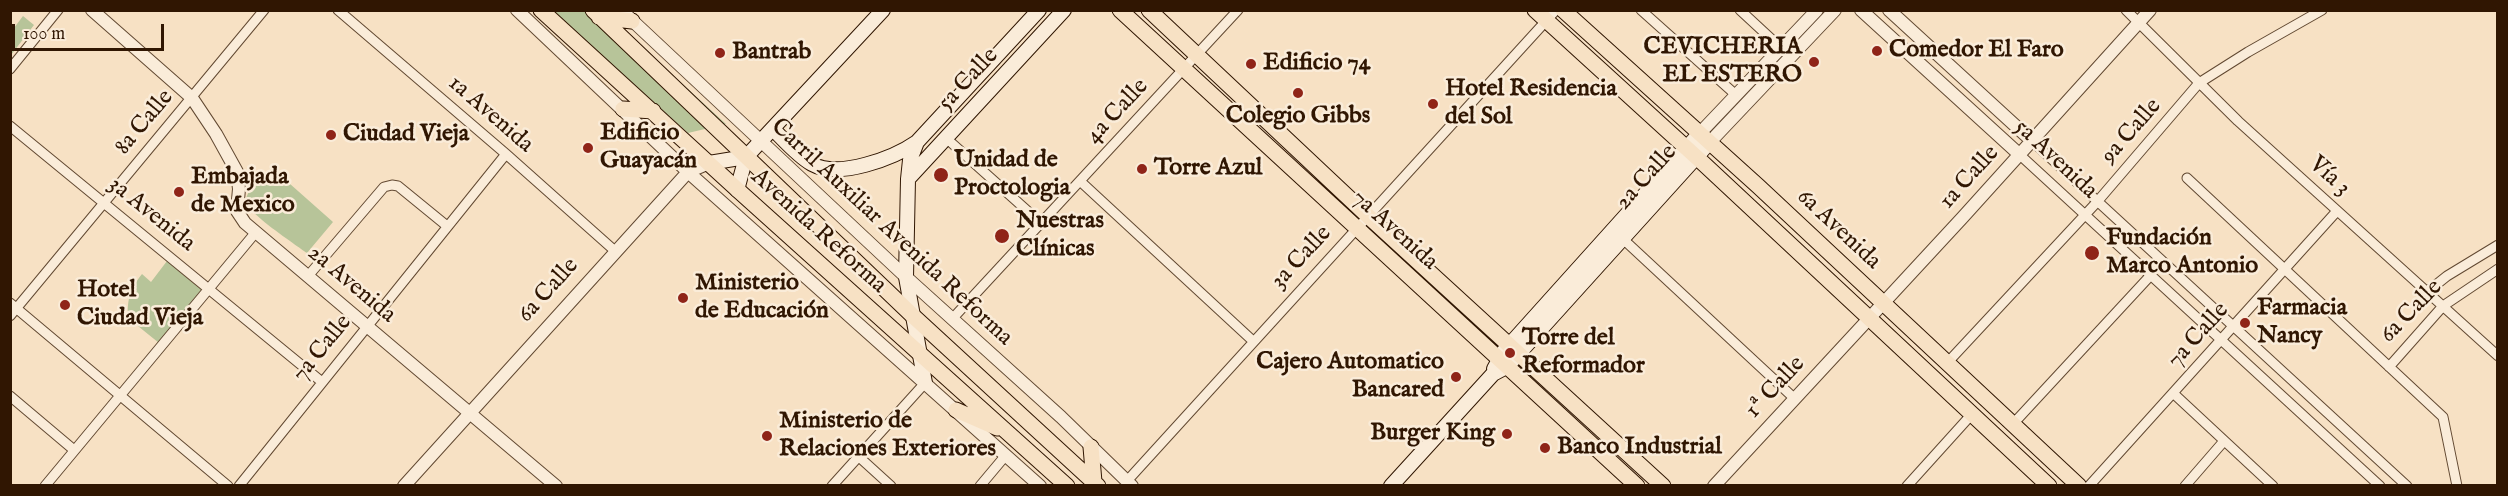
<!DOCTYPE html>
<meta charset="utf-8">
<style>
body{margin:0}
#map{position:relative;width:2508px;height:496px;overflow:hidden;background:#f7e1c4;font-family:"IM FELL English",serif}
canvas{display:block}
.frame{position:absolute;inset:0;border:12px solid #301602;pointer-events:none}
.scale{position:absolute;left:12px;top:24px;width:152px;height:27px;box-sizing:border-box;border:3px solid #301602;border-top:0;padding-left:8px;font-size:18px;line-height:21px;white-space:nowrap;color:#301602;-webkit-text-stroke:4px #faecd9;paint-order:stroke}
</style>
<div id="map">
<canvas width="2508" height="496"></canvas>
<div class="frame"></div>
<div class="scale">100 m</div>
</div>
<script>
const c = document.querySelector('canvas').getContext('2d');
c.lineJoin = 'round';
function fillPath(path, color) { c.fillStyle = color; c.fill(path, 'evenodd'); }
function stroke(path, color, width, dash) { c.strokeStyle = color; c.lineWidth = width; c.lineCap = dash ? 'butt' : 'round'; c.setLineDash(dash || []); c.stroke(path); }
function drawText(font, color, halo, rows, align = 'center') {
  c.font = font + ' "IM FELL English",serif'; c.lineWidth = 5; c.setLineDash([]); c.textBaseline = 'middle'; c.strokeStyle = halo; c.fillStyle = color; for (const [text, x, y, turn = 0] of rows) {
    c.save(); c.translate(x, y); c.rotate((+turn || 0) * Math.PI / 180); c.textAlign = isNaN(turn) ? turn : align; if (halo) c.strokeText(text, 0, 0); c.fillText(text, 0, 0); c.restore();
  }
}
fillPath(new Path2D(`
 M 552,11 L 603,11 L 726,124 L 688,133 Z
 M 23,16 L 34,25 L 11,55 L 11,32 Z
 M 272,168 L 333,222 L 307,253 C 296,245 246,212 246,201 C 246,189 264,176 272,168 Z
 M 167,261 L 202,289 L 159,343 L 128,318 C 127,299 130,289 142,274 L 151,282 Z`), '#b7c499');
const minor = new Path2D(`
 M 338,10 L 506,154 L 615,251
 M 1641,10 L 1736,95
 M 1740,10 L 1781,48
 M 2126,10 L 2238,121 L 2498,356
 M 10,69 L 58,10
 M 10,126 L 322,382
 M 946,138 L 1041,223
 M 2032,141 L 2407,486
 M 2020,155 L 2380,486
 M 2187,178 L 2443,417 L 2457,486
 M 1080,181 L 1253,341
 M 1623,239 L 1795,399
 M 308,276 L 384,187 L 392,185 L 398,186 L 447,226
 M 2427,292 L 2447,276 L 2498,245
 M 10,303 L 228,486
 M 10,316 L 264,10
 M 953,318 L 1238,10
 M 1948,362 L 2097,202 L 2199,83 L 2248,52 L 2322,10
 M 2389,367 L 2443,306 L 2498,269
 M 2173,393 L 2273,486
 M 10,396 L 74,450
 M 2013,424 L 2150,276
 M 858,456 L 891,486
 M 1127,481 L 1556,10
 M 45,486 L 256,232
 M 239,486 L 506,154
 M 832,486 L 925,383
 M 980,486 L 1006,455
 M 1907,486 L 1972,414
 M 2089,486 L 2337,211
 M 2185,486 L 2224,441`);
const tertiary = new Path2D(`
 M 92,10 L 192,98 L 216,134 L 237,172 L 239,189 L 237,211 L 245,223 L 556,486
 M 517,10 L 688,172 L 1040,486
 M 621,10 L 906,277 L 1061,417 L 1132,486
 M 1861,10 L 2020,155
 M 1889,10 L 2032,141
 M 1700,133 L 1817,10
 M 1709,143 L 1835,10
 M 404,486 L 688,172 L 709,163
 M 1714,486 L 1963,217 L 2150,10`);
const secondary = new Path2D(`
 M 774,130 C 785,141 798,156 812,164 C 839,179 894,158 917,142 L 1039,10
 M 917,142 L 910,160 L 908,179 L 906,277 L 925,383
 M 709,163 L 746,157
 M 908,179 L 1064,10
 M 737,190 L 746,157 L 883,10
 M 1494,369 L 1504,351 L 1700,133
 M 1391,486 L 1493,374 L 1508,366 L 1513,360 L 1709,143`);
const primary = new Path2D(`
 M 541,10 L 740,192 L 1067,486
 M 593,10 L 912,315 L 1098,486
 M 1120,10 L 1637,486
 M 1149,10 L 1368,216 L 1663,486
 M 1535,10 L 1704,164 L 2049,486
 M 1563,10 L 1758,186 L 2079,486
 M 599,17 L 632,21
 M 623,109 L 653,111
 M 956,410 L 997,428
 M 1091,447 L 1094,482`);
stroke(minor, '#624932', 11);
stroke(tertiary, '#624932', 14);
stroke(secondary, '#301602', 16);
stroke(primary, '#301602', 17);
stroke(minor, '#faecd9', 9);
stroke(tertiary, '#faecd9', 12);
stroke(secondary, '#faecd9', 14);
stroke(primary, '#f7e1c4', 15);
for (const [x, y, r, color] of [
 [1877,51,6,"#8f2418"],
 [720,53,6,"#8f2418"],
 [1814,62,6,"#8f2418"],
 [1251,64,6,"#8f2418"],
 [1298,93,6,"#8f2418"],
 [1433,104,6,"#8f2418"],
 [331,135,6,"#8f2418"],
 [588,148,6,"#8f2418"],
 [1142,169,6,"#8f2418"],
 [941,175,8,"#8f2418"],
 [179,192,6,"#8f2418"],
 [1002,236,8,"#8f2418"],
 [2092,253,8,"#8f2418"],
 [683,298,6,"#8f2418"],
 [65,305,6,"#8f2418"],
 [2245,323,6,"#8f2418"],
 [1510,353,6,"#8f2418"],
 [1456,377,6,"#8f2418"],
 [1507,434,6,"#8f2418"],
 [767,436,6,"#8f2418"],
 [1545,448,6,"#8f2418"]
]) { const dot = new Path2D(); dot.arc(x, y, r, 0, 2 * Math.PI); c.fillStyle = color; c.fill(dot); stroke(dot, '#faecd9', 2); }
drawText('bold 24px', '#301602', '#faecd9', [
 ["CEVICHERIA",1802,48,"right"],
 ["EL ESTERO",1802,76,"right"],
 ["Comedor El Faro",1889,51],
 ["Bantrab",732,53],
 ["Edificio 74",1263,64],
 ["Hotel Residencia",1445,90],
 ["del Sol",1445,118],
 ["Colegio Gibbs",1298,117,"center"],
 ["Edificio",600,134],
 ["Guayacán",600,162],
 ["Ciudad Vieja",343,135],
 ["Unidad de",954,161],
 ["Proctologia",954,189],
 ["Torre Azul",1154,169],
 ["Embajada",191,178],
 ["de Mexico",191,206],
 ["Nuestras",1016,222],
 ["Clínicas",1016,250],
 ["Fundación",2106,239],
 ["Marco Antonio",2106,267],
 ["Ministerio",695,284],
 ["de Educación",695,312],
 ["Hotel",77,291],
 ["Ciudad Vieja",77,319],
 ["Farmacia",2257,309],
 ["Nancy",2257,337],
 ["Torre del",1522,339],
 ["Reformador",1522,367],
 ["Cajero Automatico",1444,363,"right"],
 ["Bancared",1444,391,"right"],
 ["Ministerio de",779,422],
 ["Relaciones Exteriores",779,450],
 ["Burger King",1495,434,"right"],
 ["Banco Industrial",1557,448]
], 'left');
drawText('24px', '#301602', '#faecd9', [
 ["5a Calle",969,80,-47],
 ["4a Calle",1118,112,-47],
 ["1a Avenida",490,115,41],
 ["8a Calle",145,123,-50],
 ["9a Calle",2132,132,-49],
 ["5a Avenida",2055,160,43],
 ["Vía 3",2329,177,42],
 ["2a Calle",1647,178,-48],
 ["1a Calle",1970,178,-48],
 ["3a Avenida",151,215,39],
 ["6a Avenida",1838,230,43],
 ["7a Avenida",1394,231,42],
 ["Avenida Reforma",818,232,42],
 ["Carril Auxiliar Avenida Reforma",891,233,43],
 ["3a Calle",1302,258,-47],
 ["2a Avenida",351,285,40],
 ["6a Calle",549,291,-48],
 ["6a Calle",2412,312,-46],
 ["7a Calle",2199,336,-48],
 ["7a Calle",323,349,-51],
 ["1ª Calle",1776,388,-47]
]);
</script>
